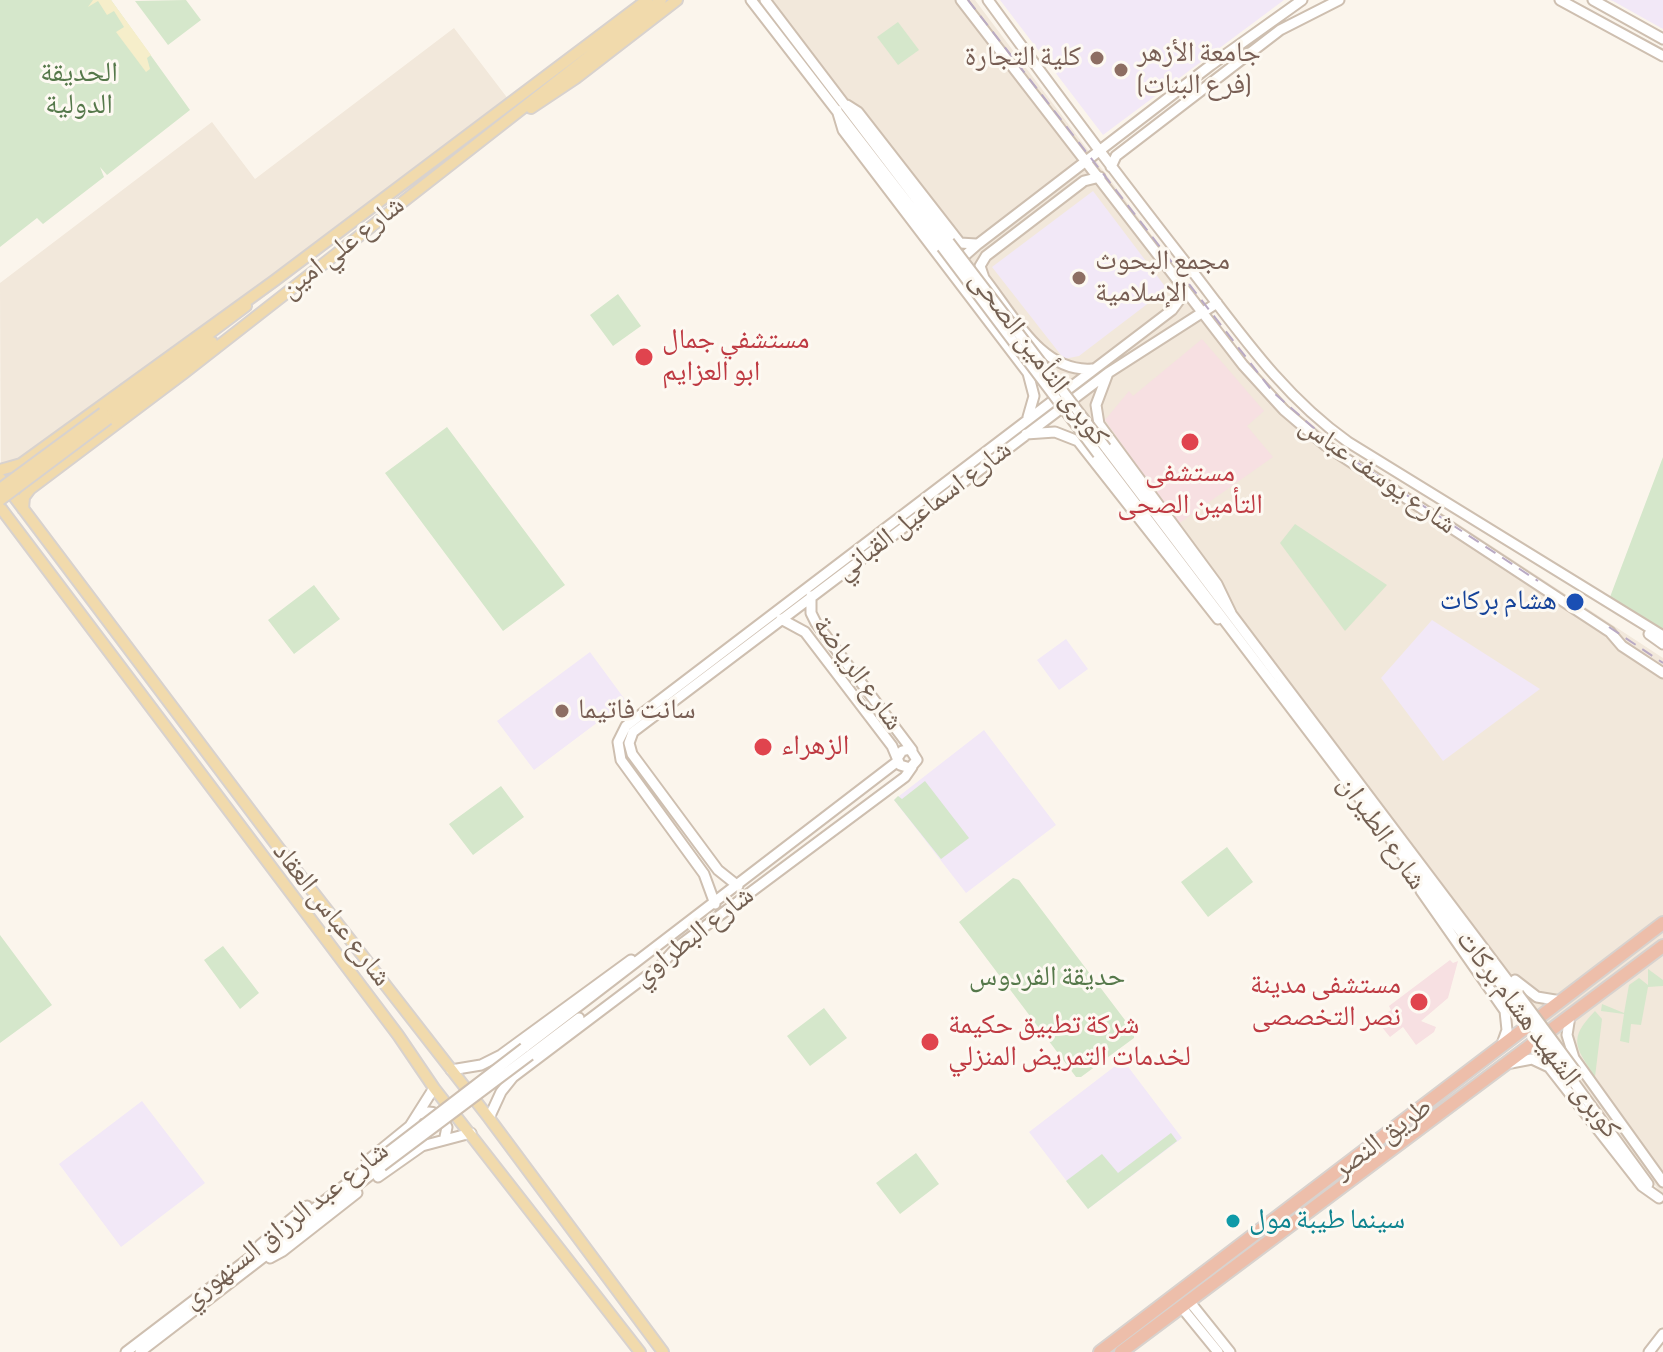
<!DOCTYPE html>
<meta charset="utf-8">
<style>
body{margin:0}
canvas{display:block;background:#fbf5ec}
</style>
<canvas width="1663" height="1352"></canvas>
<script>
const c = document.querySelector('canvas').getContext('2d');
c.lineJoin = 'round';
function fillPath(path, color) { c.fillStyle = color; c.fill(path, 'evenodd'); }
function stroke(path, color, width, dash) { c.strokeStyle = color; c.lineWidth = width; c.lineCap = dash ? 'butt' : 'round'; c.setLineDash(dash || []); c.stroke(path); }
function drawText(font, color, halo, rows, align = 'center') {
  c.font = font + ' "Sofia Sans Condensed","Noto Naskh Arabic",sans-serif'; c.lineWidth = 6; c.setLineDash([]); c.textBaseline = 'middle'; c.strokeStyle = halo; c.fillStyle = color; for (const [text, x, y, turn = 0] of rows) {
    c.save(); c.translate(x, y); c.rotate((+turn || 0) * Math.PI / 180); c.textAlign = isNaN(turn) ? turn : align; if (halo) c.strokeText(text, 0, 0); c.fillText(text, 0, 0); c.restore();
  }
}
fillPath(new Path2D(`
 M 759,0 L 975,0 L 1238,350 L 1287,404 L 1336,444 L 1663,658 L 1663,1196 L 1209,590 Z
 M 454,28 L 515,108 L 1,495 L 0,283 L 212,122 L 255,179 Z`), '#f2e8db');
fillPath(new Path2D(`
 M 1000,0 L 1284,0 L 1103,135 Z
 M 1610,0 L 1663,0 L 1663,29 L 1613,1 Z
 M 1093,191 L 1167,289 L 1079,356 L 1064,359 L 992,267 Z
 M 1432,620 L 1540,689 L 1443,761 L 1381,678 Z
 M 1066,639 L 1088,669 L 1059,690 L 1037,660 Z
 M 590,652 L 626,701 L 534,770 L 497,721 Z
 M 984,730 L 1056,825 L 966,893 L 894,800 Z
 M 1123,1060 L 1182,1138 L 1088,1209 L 1029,1132 Z
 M 142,1101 L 205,1183 L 121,1247 L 59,1164 Z`), '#f2e8f7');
fillPath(new Path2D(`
 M 1202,339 L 1264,411 L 1247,426 L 1273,457 L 1178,524 L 1105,420 L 1129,391 L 1133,396 Z
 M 1450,960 L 1453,963 L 1458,961 L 1448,998 L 1421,1021 L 1436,1027 L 1434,1032 L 1416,1045 L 1403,1027 L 1390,1037 L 1376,1020 L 1391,1010 L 1389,1006 Z`), '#f7e0e2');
fillPath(new Path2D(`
 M 0,0 L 111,0 L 190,110 L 107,175 L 100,167 L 104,177 L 43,224 L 37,218 L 0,247 Z
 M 186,0 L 201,20 L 168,45 L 135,1 Z
 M 898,22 L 919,50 L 898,65 L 877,37 Z
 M 618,294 L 641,326 L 613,346 L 590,315 Z
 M 447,427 L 565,585 L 503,631 L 385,473 Z
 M 1663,457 L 1663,630 L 1610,597 Z
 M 1295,524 L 1387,585 L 1345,631 L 1280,543 Z
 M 314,585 L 340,619 L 294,654 L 268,620 Z
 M 925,781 L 969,838 L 941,859 L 894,800 L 898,796 L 902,799 Z
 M 501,786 L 524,817 L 473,855 L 449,824 Z
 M 1227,847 L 1253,882 L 1208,917 L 1181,882 Z
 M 1013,878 L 1019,880 L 1134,1032 L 1134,1038 L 1081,1077 L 1076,1077 L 959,922 Z
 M 0,935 L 52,1005 L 0,1043 Z
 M 223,946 L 259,993 L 240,1009 L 204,960 Z
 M 1648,969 L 1663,980 L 1663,986 L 1648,987 L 1641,1025 L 1631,1024 L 1629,1043 L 1620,1041 L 1624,1014 L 1601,1011 L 1602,1004 L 1624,1013 L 1629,985 L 1639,978 L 1648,985 Z
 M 824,1008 L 847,1038 L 810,1066 L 787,1036 Z
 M 1595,1011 L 1602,1019 L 1595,1077 C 1576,1047 1567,1040 1595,1011 Z
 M 1171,1133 L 1177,1141 L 1088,1209 L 1066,1181 L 1102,1154 L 1118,1173 Z
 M 916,1153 L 939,1184 L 900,1214 L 876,1183 Z`), '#d5e7cb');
fillPath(new Path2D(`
 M 93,0 L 111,0 L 151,55 L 147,58 L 150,69 L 146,72 L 116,32 L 124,27 L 114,11 L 107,15 L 98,1 L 88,7 Z`), '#f6eeca');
const secondary = new Path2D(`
 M 751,0 L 942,247
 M 765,0 L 949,242
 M 961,0 L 1243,365 L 1284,410 L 1325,445 L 1610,632 L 1622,646 L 1663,673
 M 988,0 C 1055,92 1123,183 1193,272 C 1240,333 1284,397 1348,442 L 1663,636
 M 1560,0 L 1663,56
 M 1593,0 L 1663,39
 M 847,105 L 858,112 L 960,243 L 976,244
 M 837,110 L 843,130 L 1028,373 L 1034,396 L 1028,417
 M 1111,167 L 1116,156 L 1280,30 L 1339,0
 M 954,274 L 961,259 L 978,244 L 1211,65 L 1302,0
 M 1092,369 C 1041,373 1012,313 984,278 L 980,266 L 986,256 L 1084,181 L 1100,177
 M 1108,373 L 1096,405 L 1099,424 L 1217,584 L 1231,613
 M 1026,434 L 1055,432 L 1078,441 L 1218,619
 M 1106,448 L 1518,994
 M 1098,454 L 1512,999
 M 811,596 L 811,613 L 816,623 L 912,750
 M 781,619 L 805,632 L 892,746 L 900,765 L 910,768 L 917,760 L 910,749 L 902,751 L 898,757
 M 1649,634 L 1663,644
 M 738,886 L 718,870 L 632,754 L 629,743 L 633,732 L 1108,373 L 1217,303
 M 1421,891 L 1505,1011 L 1507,1030 L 1502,1044
 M 715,904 L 704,874 L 621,760 L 618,742 L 626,726 L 1172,310 L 1186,291
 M 1515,980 L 1537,997 L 1561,1001
 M 1570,1016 L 1567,1035 L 1574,1058 L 1663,1182
 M 524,1048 L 898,761
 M 530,1055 L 579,1018
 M 1511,1063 L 1532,1059 L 1549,1067 L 1642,1186 L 1659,1198
 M 451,1070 L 481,1065 L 501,1055 L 631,960
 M 1570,1077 L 1648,1184
 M 420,1114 C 432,1109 442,1114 447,1127 L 445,1137
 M 489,1118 L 501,1092 L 513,1077 L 660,966 L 676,948 L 905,777 L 912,767
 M 367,1161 L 410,1126 L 434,1088
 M 378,1177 L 422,1146 L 471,1133
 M 260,1245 L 307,1206
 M 270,1258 L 283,1251 L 357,1193
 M 1190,1302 L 1230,1352
 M 1182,1308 L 1218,1352
 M 126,1352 L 378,1160
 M 140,1352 L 382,1166
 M 1649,1352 L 1663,1334`);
const primary = new Path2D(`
 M 531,108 L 576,78 L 677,0
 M 103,413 L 246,306
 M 108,419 L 212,342
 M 0,470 L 21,464 L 274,281 L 647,0
 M 0,478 L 278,847 L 489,1118 L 663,1352
 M 0,507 L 398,1035 L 434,1088 L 640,1352
 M 23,509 L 24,497 L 30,489 L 184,373 L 661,0`);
const highway = new Path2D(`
 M 1100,1352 L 1663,923
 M 1121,1352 L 1663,946`);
stroke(secondary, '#cebfb0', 13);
stroke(primary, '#d8d2ce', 14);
stroke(highway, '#d8d2ce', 16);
stroke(secondary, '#fff', 9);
stroke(primary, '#f1daac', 10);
stroke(highway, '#edbeaa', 12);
stroke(new Path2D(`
 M 968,0 L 1273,392 L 1341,452 L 1538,581
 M 1609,627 L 1663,663`), '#b9aac4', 2, [12, 8]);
const secondaryBridge = new Path2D(`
 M 949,242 L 1106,448
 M 942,247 L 1098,454
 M 1518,994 L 1576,1072
 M 1512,999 L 1570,1077
 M 378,1160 L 524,1048
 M 382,1166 L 530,1055`);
const primaryBridge = new Path2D(`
 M 0,489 L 103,413
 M 0,500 L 108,419`);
stroke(secondaryBridge, '#cebfb0', 13, []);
stroke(primaryBridge, '#d8d2ce', 14, []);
stroke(secondaryBridge, '#fff', 9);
stroke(primaryBridge, '#f1daac', 10);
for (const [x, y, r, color] of [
 [1097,58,8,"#8d6e63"],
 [1121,70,8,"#8d6e63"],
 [1079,278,8,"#8d6e63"],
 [644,357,10,"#e0444e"],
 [1190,442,10,"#e0444e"],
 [1575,602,10,"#1a4fb4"],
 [562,711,8,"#8d6e63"],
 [763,747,10,"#e0444e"],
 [1419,1002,10,"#e0444e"],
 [930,1042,10,"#e0444e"],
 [1233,1221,8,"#0f9aa8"]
]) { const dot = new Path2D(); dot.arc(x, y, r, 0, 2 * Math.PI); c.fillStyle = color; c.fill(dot); stroke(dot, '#fdf9f2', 3); }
drawText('28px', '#785e54', '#fdf9f2', [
 ["جامعة الأزهر",1137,54],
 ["(فرع البنات)",1137,86],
 ["كلية التجارة",1081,58,"right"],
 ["مجمع البحوث",1095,262],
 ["الإسلامية",1095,294],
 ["سانت فاتيما",578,711]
], 'left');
drawText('28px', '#55784a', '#fdf9f2', [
 ["الحديقة",79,74],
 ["الدولية",79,106],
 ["حديقة الفردوس",1047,978]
]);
drawText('28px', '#735f51', '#fdf9f2', [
 ["شارع علي امين",343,248,-38],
 ["كوبرى التأمين الصحى",1038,359,53],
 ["شارع يوسف عباس",1377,476,35],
 ["شارع اسماعيل القباني",924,511,-37],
 ["شارع الرياضة",857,674,54],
 ["شارع الطيران",1381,833,55],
 ["شارع عباس العقاد",331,915,52],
 ["شارع البطراوي",694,937,-38],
 ["كوبرى الشهيد هشام بركات",1537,1035,53],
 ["طريق النصر",1383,1139,-37],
 ["شارع عبد الرزاق السنهوري",286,1226,-38]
]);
drawText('28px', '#be3a42', '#fdf9f2', [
 ["مستشفي جمال",662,341],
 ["ابو العزايم",662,373],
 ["مستشفى",1190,474,"center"],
 ["التأمين الصحى",1190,506,"center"],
 ["الزهراء",781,747],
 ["مستشفى مدينة",1401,986,"right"],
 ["نصر التخصصى",1401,1018,"right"],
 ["شركة تطبيق حكيمة",948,1026],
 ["لخدمات التمريض المنزلي",948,1058]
], 'left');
drawText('28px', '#164399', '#fdf9f2', [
 ["هشام بركات",1557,602]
], 'right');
drawText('28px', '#0d838f', '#fdf9f2', [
 ["سينما طيبة مول",1249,1221]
], 'left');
</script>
